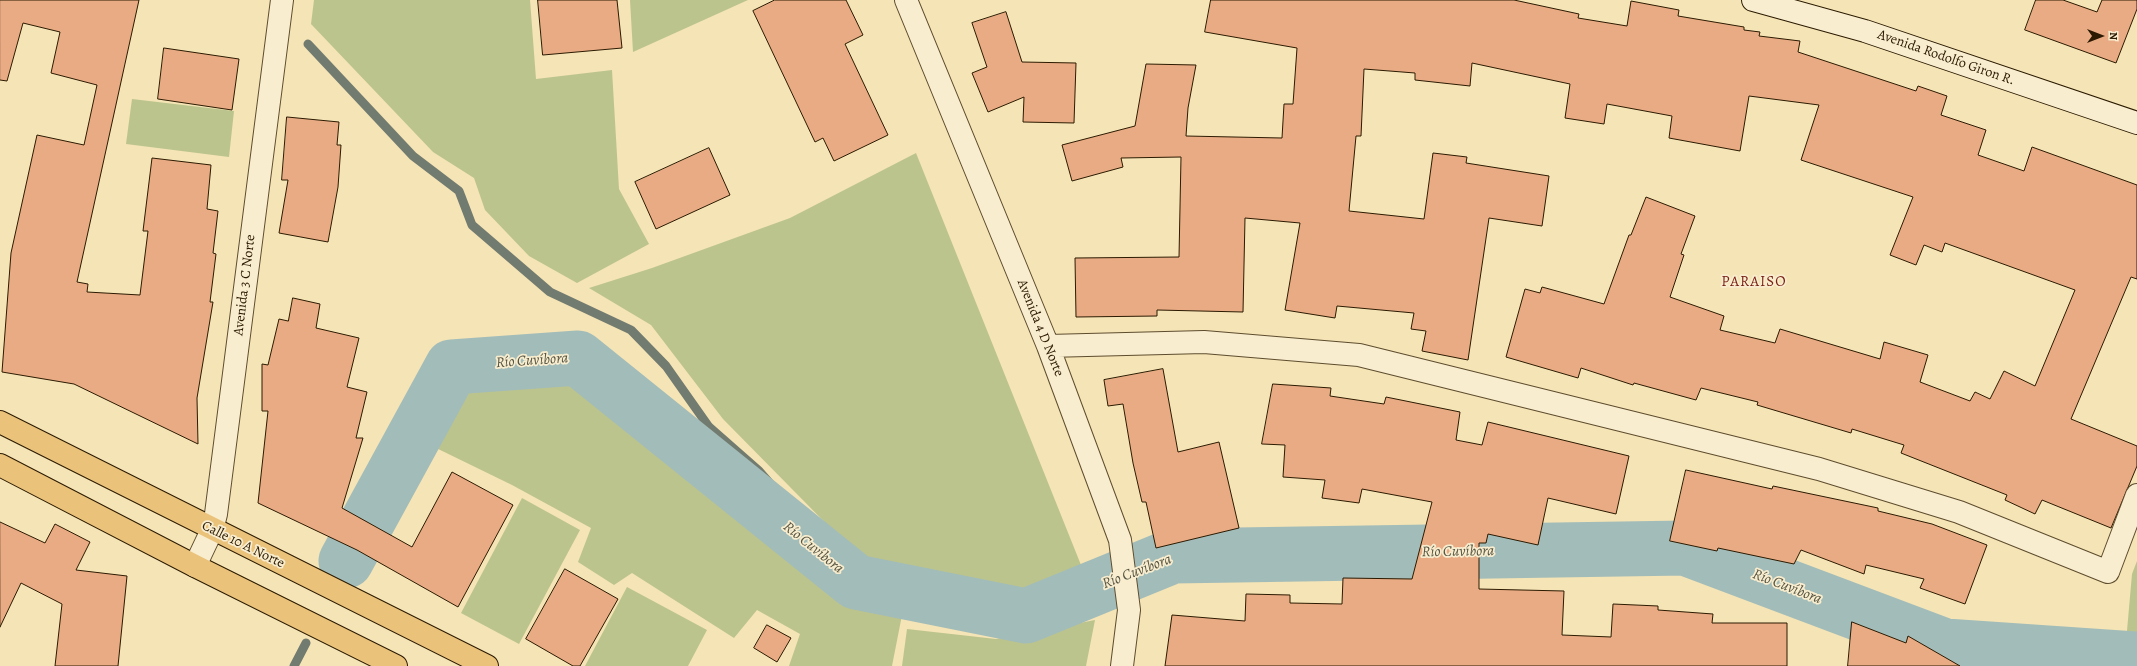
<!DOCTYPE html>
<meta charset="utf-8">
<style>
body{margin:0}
#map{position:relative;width:2137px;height:666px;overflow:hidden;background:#f5e4b5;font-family:Alegreya,serif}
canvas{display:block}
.north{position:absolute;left:2081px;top:16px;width:40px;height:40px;-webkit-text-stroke:3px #f8edcf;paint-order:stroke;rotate:90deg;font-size:11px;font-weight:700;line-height:16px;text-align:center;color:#2b1a01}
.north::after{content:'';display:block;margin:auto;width:14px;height:18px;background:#2b1a01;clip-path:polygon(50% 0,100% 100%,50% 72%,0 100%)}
</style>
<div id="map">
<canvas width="2137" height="666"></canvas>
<div class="north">N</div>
</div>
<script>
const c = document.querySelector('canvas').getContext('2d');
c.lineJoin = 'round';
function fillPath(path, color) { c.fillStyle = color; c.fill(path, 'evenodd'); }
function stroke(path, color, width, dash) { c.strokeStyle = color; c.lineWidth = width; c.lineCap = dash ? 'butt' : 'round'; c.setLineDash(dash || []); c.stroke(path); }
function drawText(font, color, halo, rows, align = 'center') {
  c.font = font + ' Alegreya,serif'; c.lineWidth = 3.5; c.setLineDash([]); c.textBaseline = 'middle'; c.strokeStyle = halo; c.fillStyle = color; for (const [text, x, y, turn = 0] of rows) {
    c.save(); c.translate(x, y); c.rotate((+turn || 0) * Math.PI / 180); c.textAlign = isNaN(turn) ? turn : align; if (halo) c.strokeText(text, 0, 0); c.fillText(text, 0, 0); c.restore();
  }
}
fillPath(new Path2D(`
 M 314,0 L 530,0 L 536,79 L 612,70 L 619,189 L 649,244 L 577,283 L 529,256 L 485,210 L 474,178 L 433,152 L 311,24 Z
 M 630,0 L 748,0 L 633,52 Z
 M 132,99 L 234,111 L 229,157 L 126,144 Z
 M 916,153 L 1083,570 L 1018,595 L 859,557 L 723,419 L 651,325 L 589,288 L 652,268 L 790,218 Z
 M 575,376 L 851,598 L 903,610 L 892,666 L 789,666 L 800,634 L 757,610 L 734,638 L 632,573 L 614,585 L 578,562 L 591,528 L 512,485 L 432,446 L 466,385 Z
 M 522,498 L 580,530 L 519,644 L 461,613 Z
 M 2137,561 L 2137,642 L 2126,642 L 2132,574 Z
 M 627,587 L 707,630 L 688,666 L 585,666 Z
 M 1095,620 L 1086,666 L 902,666 L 907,629 L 996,639 Z`), '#bcc48d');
stroke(new Path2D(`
 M 308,44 L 413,156 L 459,191 L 472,225 L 550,292 L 631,330 L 666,366 L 709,427 L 759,471 L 856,582
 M 294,666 L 306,643`), '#727b6f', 9);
stroke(new Path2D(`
 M 346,561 L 452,367 L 578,358 L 856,582 L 1026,616 L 1173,556 L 1685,548 L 1945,646 L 2137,659`), '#a2bcb9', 55);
const building = new Path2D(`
 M 0,0 L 139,0 L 77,282 L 88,284 L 87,292 L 140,295 L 148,231 L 143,231 L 152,158 L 211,165 L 207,209 L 218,211 L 213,253 L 216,254 L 210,302 L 213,302 L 197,398 L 198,444 L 74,384 L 2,372 L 11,253 L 37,135 L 84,145 L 97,85 L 51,73 L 60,32 L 23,23 L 7,81 L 0,80 Z
 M 538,0 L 617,0 L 622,48 L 543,55 Z
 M 775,0 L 846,0 L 863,35 L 845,44 L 888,135 L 834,161 L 823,138 L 815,142 L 753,11 Z
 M 1211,0 L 1514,0 L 1579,14 L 1578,18 L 1627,26 L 1631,1 L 1679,10 L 1678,16 L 1744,27 L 1744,30 L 1760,32 L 1759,36 L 1800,41 L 1798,52 L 1916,91 L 1918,86 L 1947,96 L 1941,115 L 1986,130 L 1978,155 L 2024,171 L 2032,147 L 2137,185 L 2137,279 L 2131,277 L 2071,419 L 2137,446 L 2137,466 L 2111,528 L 2042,500 L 2035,514 L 2005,500 L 2007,495 L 1901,453 L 1904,445 L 1852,429 L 1851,433 L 1757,405 L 1758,402 L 1701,388 L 1696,400 L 1634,383 L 1633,385 L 1581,368 L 1578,378 L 1506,357 L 1525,289 L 1540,293 L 1542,287 L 1604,304 L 1629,235 L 1631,235 L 1646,197 L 1695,216 L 1681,254 L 1684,255 L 1670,297 L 1724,316 L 1720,330 L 1775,343 L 1780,329 L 1880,359 L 1884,342 L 1928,355 L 1920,382 L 1970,401 L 1975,392 L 1990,399 L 2004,371 L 2035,386 L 2075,290 L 1945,243 L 1942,252 L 1924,245 L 1916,265 L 1890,255 L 1913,197 L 1801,160 L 1819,105 L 1749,96 L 1740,151 L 1669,138 L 1672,116 L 1607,104 L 1604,124 L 1565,118 L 1570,84 L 1472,63 L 1470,86 L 1415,80 L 1415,73 L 1364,69 L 1361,136 L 1356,136 L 1349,211 L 1424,219 L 1433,153 L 1467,157 L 1466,163 L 1549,176 L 1542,226 L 1489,218 L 1468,360 L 1422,351 L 1426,331 L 1411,329 L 1414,313 L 1337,306 L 1335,318 L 1285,310 L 1300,223 L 1245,218 L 1243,312 L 1157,310 L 1157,316 L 1076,317 L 1075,258 L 1179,257 L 1181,157 L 1121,158 L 1123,167 L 1072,181 L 1062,145 L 1135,126 L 1146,64 L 1196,65 L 1188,108 L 1186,136 L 1282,138 L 1284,104 L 1293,104 L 1297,48 L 1205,32 Z
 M 2036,0 L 2063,0 L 2097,12 L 2102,0 L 2137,0 L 2137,9 L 2116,63 L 2025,30 Z
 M 1006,12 L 1022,62 L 1076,63 L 1074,123 L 1023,122 L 1024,97 L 988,112 L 972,73 L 987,67 L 972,23 Z
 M 164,48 L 239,59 L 232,110 L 158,99 Z
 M 287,117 L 339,122 L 337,145 L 341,145 L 338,187 L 328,242 L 279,233 L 288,180 L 282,180 Z
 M 709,148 L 730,195 L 656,229 L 635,182 Z
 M 293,298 L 320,304 L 316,328 L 359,338 L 347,387 L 367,392 L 356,438 L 363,438 L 342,508 L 412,547 L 452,472 L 513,505 L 458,607 L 357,550 L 258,503 L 268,411 L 262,411 L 262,364 L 268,365 L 279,319 L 288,321 Z
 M 1163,369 L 1178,452 L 1219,442 L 1239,528 L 1156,548 L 1146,502 L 1142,502 L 1133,463 L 1123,404 L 1108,406 L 1104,380 Z
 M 1273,384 L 1331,388 L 1330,396 L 1384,404 L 1386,397 L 1460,412 L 1456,440 L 1482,445 L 1488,422 L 1629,456 L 1616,514 L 1548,498 L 1538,545 L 1488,534 L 1486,543 L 1479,543 L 1479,589 L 1564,591 L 1562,635 L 1611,637 L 1613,604 L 1658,606 L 1658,610 L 1713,614 L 1712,623 L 1787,623 L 1787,666 L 1165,666 L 1172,615 L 1245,621 L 1246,594 L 1290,595 L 1290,603 L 1342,604 L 1343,578 L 1412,579 L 1432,502 L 1362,489 L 1359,503 L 1322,498 L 1325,480 L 1283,477 L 1285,445 L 1262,444 Z
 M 1686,470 L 1772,489 L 1773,486 L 1878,508 L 1878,511 L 1932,524 L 1987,545 L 1965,604 L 1920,588 L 1924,579 L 1866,565 L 1864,574 L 1801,550 L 1794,564 L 1718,548 L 1717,551 L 1670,541 Z
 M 0,522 L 45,543 L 55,524 L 90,542 L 76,570 L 127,576 L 118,666 L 55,666 L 62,604 L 21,583 L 0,627 Z
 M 565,569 L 618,599 L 580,666 L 573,666 L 526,639 Z
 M 1852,622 L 1906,643 L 1908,636 L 1960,666 L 1848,666 Z
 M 767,625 L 791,638 L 777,662 L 754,648 Z`);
fillPath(building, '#e9ab84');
stroke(building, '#2b1a01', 1);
const minor = new Path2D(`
 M 906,0 L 1048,346 L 1120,540 L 1129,610 L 1122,666
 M 1048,346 L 1204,342 L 1359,355 L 1819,469 L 1959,512 L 2108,572 L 2137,495`);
const tertiary = new Path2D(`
 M 195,566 L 212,530 L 216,514 L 282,0`);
const secondary = new Path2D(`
 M 1753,0 L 1865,31 L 2137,123`);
const primary = new Path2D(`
 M 0,422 L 487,666
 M 0,465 L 195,566 L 396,666`);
stroke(minor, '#5e4c2e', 24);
stroke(tertiary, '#5e4c2e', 24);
stroke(secondary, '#2b1a01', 24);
stroke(primary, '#2b1a01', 24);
stroke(minor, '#f8edcf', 22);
stroke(tertiary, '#f8edcf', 22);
stroke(secondary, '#f8edcf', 22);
stroke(primary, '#eac27a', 22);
drawText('14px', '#2b1a01', '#f8edcf', [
 ["Avenida Rodolfo Giron R.",1946,58,19],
 ["Avenida 3 C Norte",245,285,-83],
 ["Avenida 4 D Norte",1040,328,68],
 ["Calle 10 A Norte",243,545,26]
]);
c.letterSpacing = '1px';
drawText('15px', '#7a1f14', '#f8edcf', [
 ["PARAISO",1754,282]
]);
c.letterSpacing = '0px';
drawText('italic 15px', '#555341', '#f8edcf', [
 ["Río Cuvíbora",532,361,-4],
 ["Río Cuvíbora",813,548,39],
 ["Río Cuvíbora",1458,552,-1],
 ["Río Cuvíbora",1137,572,-21],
 ["Río Cuvíbora",1787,587,21]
]);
</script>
